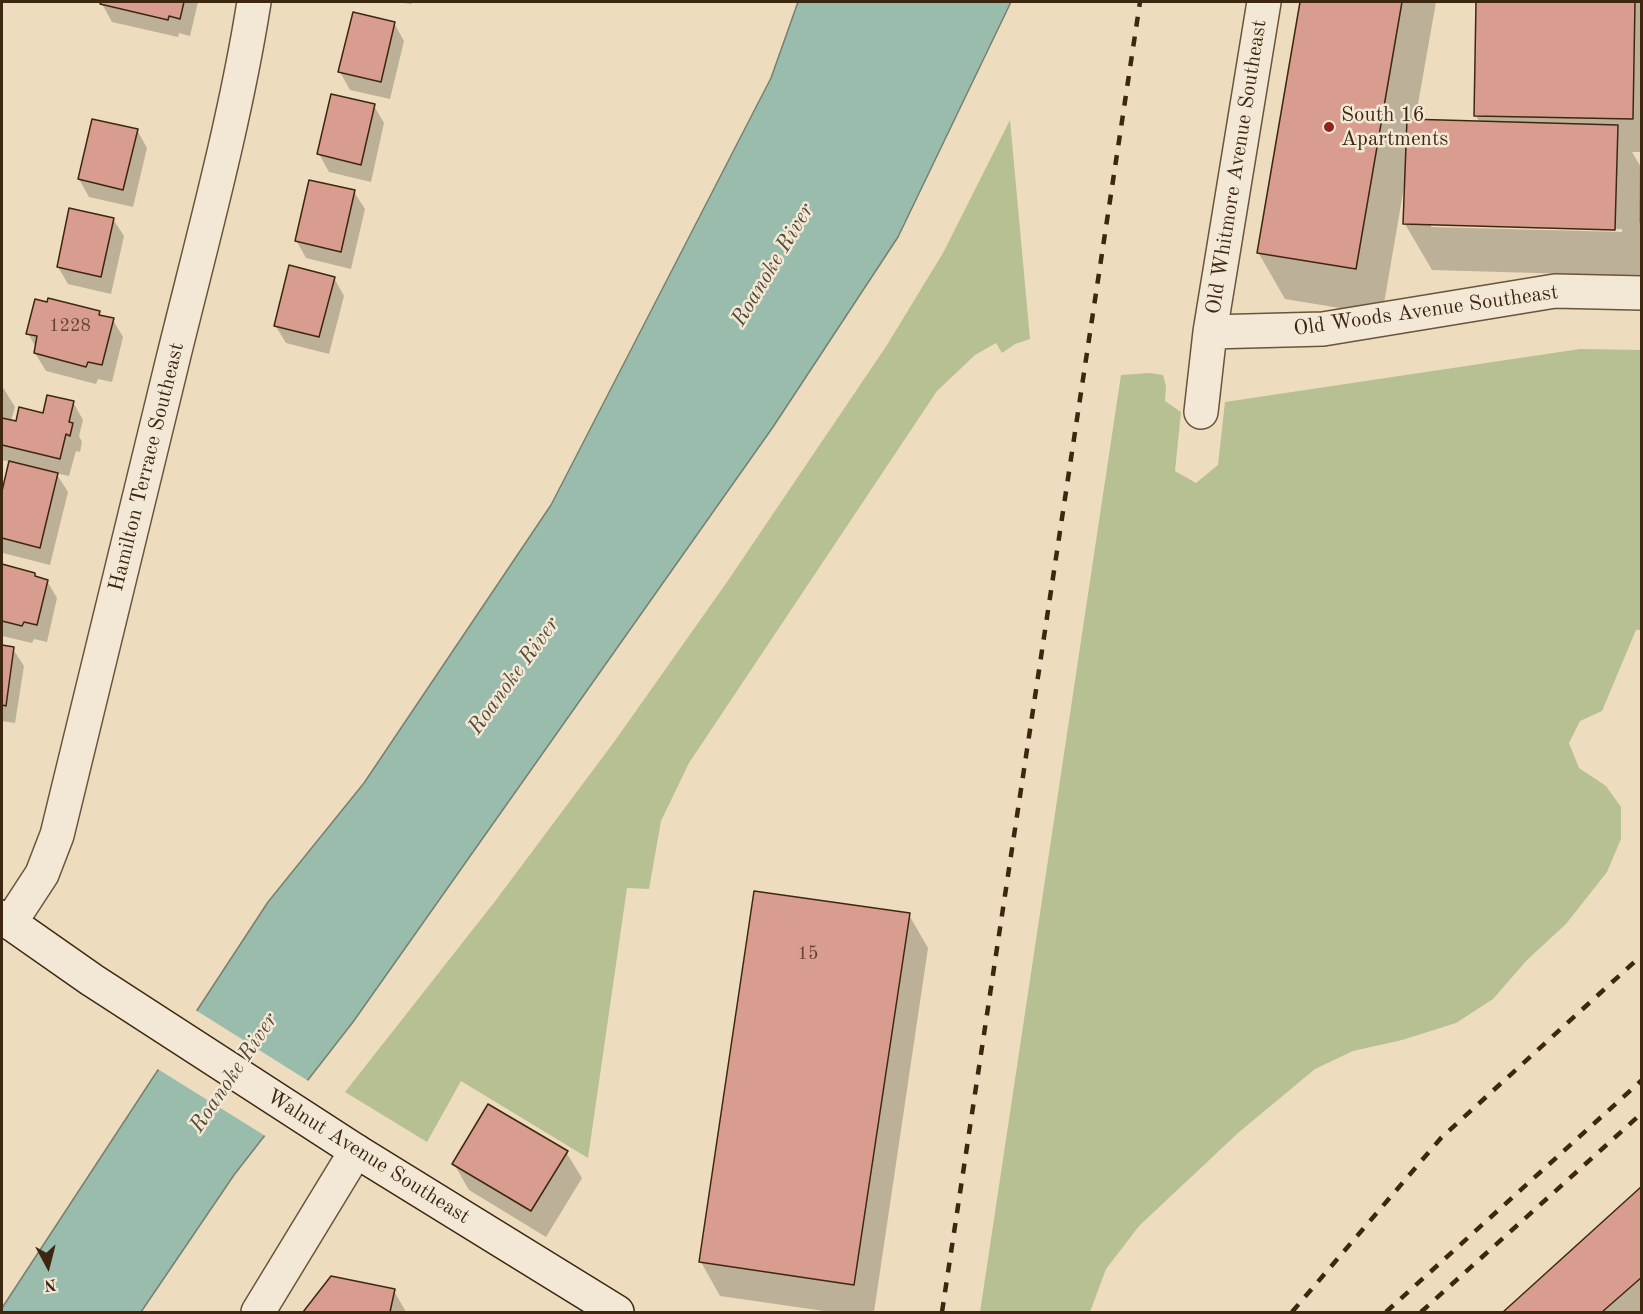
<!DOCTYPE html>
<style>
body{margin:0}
#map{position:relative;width:1643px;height:1314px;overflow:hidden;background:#eddcbe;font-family:"Old Standard TT",serif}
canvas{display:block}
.frame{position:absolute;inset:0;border:3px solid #3e2711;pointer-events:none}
.north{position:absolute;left:18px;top:1236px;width:60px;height:60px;-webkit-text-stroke:4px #f3e8d5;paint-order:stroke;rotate:173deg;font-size:16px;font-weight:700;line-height:24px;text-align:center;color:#3e2711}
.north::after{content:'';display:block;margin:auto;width:21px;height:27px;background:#3e2711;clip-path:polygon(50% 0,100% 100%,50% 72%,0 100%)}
</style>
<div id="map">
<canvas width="1643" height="1314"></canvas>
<div class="frame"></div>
<div class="north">N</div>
</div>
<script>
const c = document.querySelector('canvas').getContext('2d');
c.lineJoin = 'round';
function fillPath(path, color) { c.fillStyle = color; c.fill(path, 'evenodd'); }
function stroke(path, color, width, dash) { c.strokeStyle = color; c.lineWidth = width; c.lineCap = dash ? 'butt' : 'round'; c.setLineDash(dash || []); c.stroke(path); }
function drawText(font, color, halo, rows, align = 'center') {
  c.font = font + ' "Old Standard TT",serif'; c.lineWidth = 5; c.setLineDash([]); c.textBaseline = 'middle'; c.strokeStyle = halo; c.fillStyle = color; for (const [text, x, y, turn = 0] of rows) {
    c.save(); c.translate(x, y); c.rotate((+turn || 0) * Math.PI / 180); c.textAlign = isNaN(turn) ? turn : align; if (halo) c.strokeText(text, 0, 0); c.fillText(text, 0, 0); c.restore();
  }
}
fillPath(new Path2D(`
 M 1641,88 L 1642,223 L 1639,223 Z
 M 1010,120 L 1030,339 L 1015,344 L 1002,353 L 996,343 L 975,355 L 937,391 L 689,763 L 661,821 L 649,889 L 627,888 L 588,1158 L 461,1081 L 427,1142 L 345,1092 L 496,900 L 614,742 L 727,582 L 887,345 L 943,253 Z
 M 1580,349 L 1641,350 L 1641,630 L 1636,630 L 1602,711 L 1580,721 L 1569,743 L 1579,768 L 1606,786 L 1621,807 L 1621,839 L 1607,872 L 1566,924 L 1527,960 L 1493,999 L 1456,1023 L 1402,1040 L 1353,1051 L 1315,1069 L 1238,1133 L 1139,1226 L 1106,1269 L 1090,1312 L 980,1312 L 1121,375 L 1150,373 L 1163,375 L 1166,386 L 1165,401 L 1181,412 L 1175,471 L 1196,483 L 1218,465 L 1225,402 Z`), '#b7c092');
const water = new Path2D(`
 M 798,2 L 1011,2 L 898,237 L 773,427 L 353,1022 L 234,1175 L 141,1312 L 2,1312 L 2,1308 L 268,902 L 364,783 L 551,505 L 771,78 Z`);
fillPath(water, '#9abcad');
stroke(water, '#75806f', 1.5);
fillPath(new Path2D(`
 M 194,1009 L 310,1082 L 267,1137 L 156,1068 Z`), '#eddcbe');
fillPath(new Path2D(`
 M 102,2 L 198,2 L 190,36 L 179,33 L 178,37 L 112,22 L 102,4 Z
 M 393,2 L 412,2 L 412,4 Z
 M 1301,2 L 1436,2 L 1415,121 L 1480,123 L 1476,116 L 1478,2 L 1642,2 L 1642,152 L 1632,152 L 1642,169 L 1641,276 L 1432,270 L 1405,224 L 1406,187 L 1404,187 L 1382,315 L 1285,299 L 1258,252 ZM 1431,224 L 1622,229 L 1622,232 L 1431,227 Z
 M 394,23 L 404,41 L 390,99 L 350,90 L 340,72 Z
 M 374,106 L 384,123 L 371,182 L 329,172 L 319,154 Z
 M 137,130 L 147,148 L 133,207 L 89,197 L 79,179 Z
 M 354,192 L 365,209 L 351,269 L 306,258 L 296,240 Z
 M 113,219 L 124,236 L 111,294 L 68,284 L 58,267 Z
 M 334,278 L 344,296 L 329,354 L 286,343 L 275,325 Z
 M 48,304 L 99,312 L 101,317 L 113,320 L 123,337 L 112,382 L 98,379 L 96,384 L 46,371 L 35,353 L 36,348 L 28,333 Z
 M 2,388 L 4,389 L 15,407 L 11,421 L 17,423 L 44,414 L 73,402 L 83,420 L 79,436 L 82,442 L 80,452 L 76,451 L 69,476 L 56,473 L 68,492 L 50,565 L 3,553 L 2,551 L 2,497 L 10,462 L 2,460 Z
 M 2,566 L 34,574 L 37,578 L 47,581 L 57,598 L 47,642 L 34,639 L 32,643 L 2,636 Z
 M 2,647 L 13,649 L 24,666 L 15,723 L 2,721 Z
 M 909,915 L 928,948 L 874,1312 L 831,1312 L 720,1296 L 701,1262 Z
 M 566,1152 L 582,1178 L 546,1237 L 469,1190 L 454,1164 Z
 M 1642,1189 L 1642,1312 L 1505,1312 Z
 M 331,1277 L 394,1291 L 406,1312 L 305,1312 Z`), '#0003');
const building = new Path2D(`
 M 101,2 L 184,2 L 180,19 L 169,16 L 168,20 L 100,4 Z
 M 1300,2 L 1402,2 L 1356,269 L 1257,253 Z
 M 1476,2 L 1635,2 L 1633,119 L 1474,116 Z
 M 353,12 L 395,22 L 381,82 L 338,72 Z
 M 331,94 L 375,104 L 361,165 L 317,154 Z
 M 92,119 L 138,129 L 123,190 L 78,179 Z
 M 1407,119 L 1618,125 L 1615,230 L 1403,224 Z
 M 309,180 L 355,190 L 341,252 L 295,241 Z
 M 69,208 L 114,218 L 101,277 L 57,267 Z
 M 289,265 L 335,277 L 319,337 L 274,326 Z
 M 48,298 L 100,311 L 99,315 L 114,318 L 102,365 L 88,362 L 86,367 L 34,353 L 37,336 L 26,334 L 35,299 L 47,302 Z
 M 47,395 L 74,401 L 69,422 L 73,423 L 70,436 L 66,434 L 60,459 L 2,445 L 2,418 L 16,421 L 19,407 L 43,413 Z
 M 9,461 L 58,473 L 40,548 L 2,538 L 2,491 Z
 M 2,564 L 35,573 L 35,576 L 48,580 L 37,625 L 24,622 L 22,626 L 2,621 Z
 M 2,645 L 14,647 L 6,706 L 2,705 Z
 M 754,891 L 910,913 L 854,1285 L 699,1262 Z
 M 488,1104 L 568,1151 L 531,1211 L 452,1164 Z
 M 1642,1186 L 1642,1277 L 1602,1312 L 1503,1312 Z
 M 331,1276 L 395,1289 L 390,1312 L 303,1312 Z`);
fillPath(building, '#d89d8f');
stroke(building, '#3e2711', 1.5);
const street = new Path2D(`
 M 1210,332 L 1323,329 L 1555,291 L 1642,293
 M 1201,412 L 1210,332 L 1264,2
 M 10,923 L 42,874 L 57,835 C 95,677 134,518 173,359 C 202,241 235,122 254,2
 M 258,1312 L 356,1151`);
const secondary = new Path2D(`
 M 2,917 L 92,980 L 356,1151 L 617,1312`);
stroke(street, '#6a543c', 36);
stroke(secondary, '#3e2711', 36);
stroke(street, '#f3e8d5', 33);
stroke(secondary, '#f3e8d5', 33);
stroke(new Path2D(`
 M 942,1312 L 1140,2
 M 1292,1312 L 1441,1138 L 1642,955
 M 1386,1312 L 1642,1080
 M 1421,1312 L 1642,1113`), '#3e2711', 4.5, [10, 10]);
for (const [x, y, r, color] of [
 [1329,127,6,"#8f2418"]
]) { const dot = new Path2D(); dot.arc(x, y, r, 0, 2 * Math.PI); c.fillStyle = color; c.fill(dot); stroke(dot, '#f3e8d5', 2); }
drawText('18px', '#644430', null, [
 ["1228",70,326],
 ["15",808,954]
]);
drawText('21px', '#3e2711', '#f3e8d5', [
 ["South 16",1341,115],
 ["Apartments",1341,139]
], 'left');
drawText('21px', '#3e2711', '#f3e8d5', [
 ["Old Whitmore Avenue Southeast",1237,167,-81],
 ["Old Woods Avenue Southeast",1426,311,-8],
 ["Hamilton Terrace Southeast",147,467,-76],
 ["Walnut Avenue Southeast",368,1157,32]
]);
drawText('italic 22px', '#554c38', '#f3e8d5', [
 ["Roanoke River",773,265,-59],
 ["Roanoke River",514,676,-54],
 ["Roanoke River",234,1073,-56]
]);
</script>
